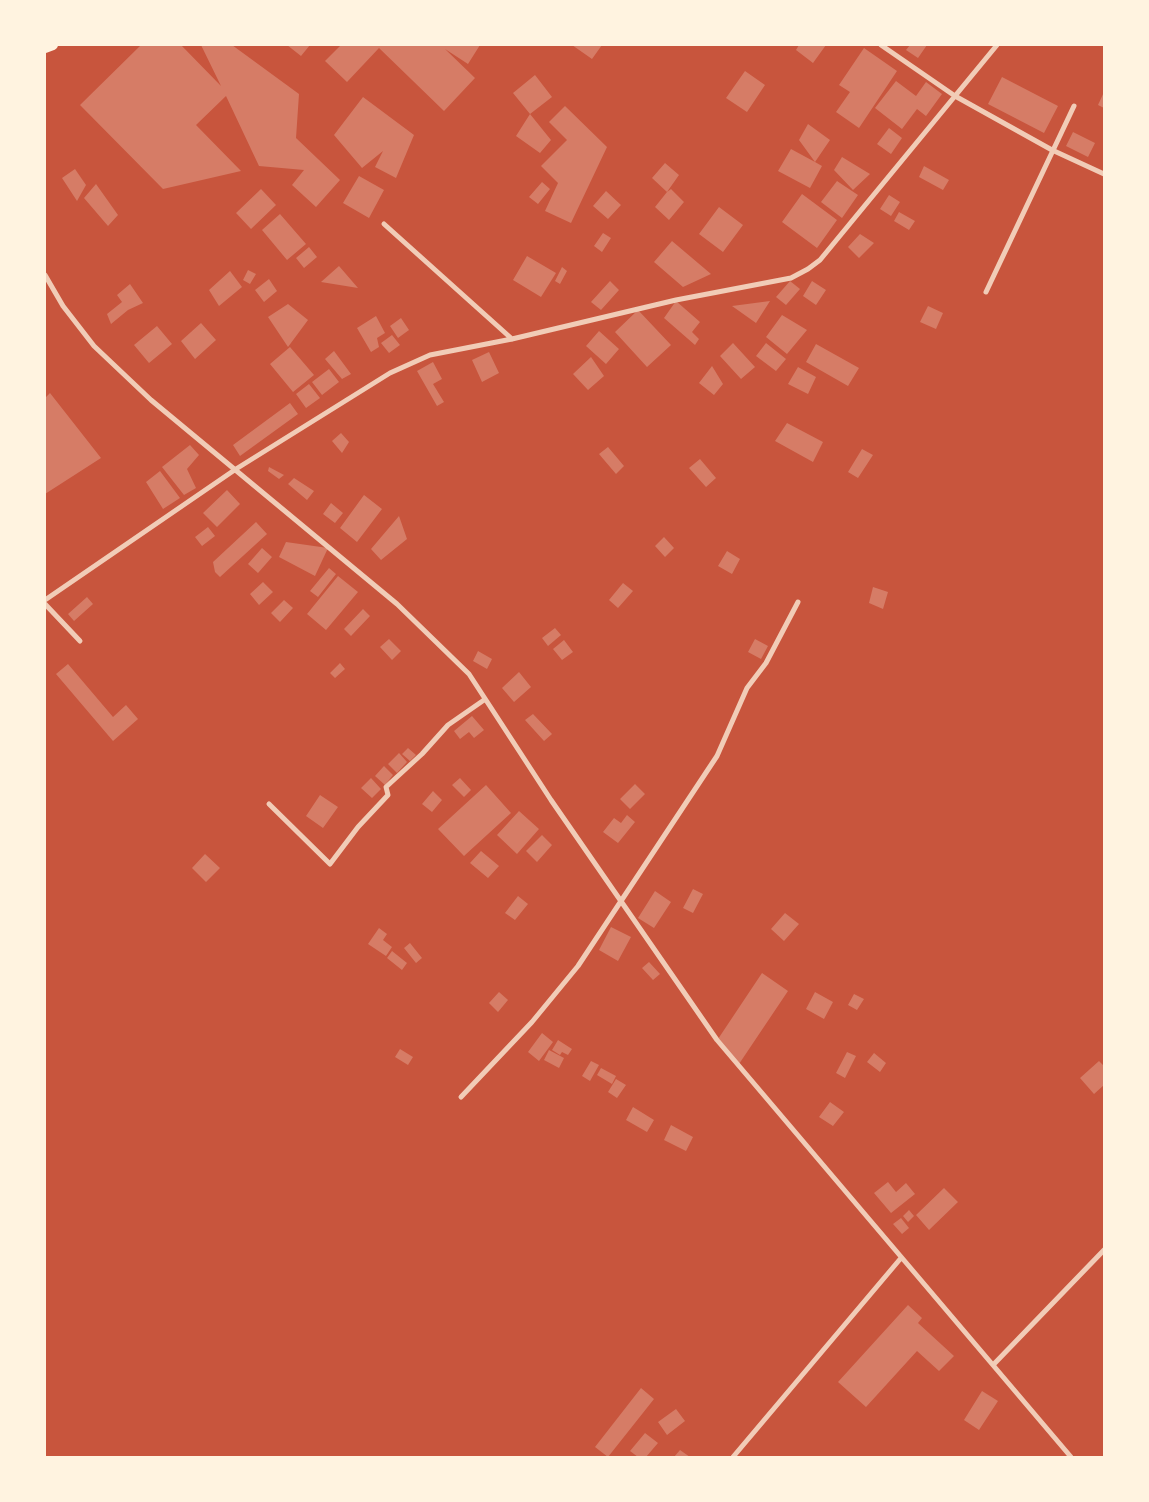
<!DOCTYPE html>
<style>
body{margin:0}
#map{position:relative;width:1149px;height:1502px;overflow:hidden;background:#c8553d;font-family:"Work Sans",sans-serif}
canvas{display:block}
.frame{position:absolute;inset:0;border:46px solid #fff3e0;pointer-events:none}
</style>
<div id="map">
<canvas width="1149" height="1502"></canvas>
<div class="frame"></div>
</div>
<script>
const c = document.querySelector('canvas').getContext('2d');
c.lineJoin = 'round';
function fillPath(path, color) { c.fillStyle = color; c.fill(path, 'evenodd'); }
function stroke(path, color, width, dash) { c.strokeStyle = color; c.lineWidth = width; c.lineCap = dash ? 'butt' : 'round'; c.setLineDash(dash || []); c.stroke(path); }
fillPath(new Path2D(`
 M 141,45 L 181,45 L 221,86 L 201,45 L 232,45 L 299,94 L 296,138 L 340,180 L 316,207 L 292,185 L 304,170 L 259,166 L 226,96 L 196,125 L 241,171 L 163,189 L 80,105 Z
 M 287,45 L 310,45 L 301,56 Z
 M 341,45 L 480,45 L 468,64 L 445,49 L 475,78 L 444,111 L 379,48 L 347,82 L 325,61 Z
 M 572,45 L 602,45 L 592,59 Z
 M 799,45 L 826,45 L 813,63 L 796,50 Z
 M 910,45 L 927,45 L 918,58 L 906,50 Z
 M 864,48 L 897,71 L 859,128 L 836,112 L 850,92 L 839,85 Z
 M 745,71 L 765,85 L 747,112 L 726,98 Z
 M 535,75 L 552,97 L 530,114 L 513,93 Z
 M 1002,77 L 1058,106 L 1044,133 L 988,104 Z
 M 896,81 L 916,96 L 926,82 L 942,94 L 926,116 L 917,109 L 902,129 L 875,108 Z
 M 1104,92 L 1104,108 L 1098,105 Z
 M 363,97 L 414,135 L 396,178 L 375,167 L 383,151 L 362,168 L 334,135 Z
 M 565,106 L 607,147 L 571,223 L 545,211 L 558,183 L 541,166 L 567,140 L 549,122 Z
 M 530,114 L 551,140 L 540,153 L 516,136 Z
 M 808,124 L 830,140 L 815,162 L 822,166 L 810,188 L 778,171 L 791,149 L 815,162 L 799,140 Z
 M 889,128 L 902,138 L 891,154 L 877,144 Z
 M 1073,132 L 1095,143 L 1088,157 L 1066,146 Z
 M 842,157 L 870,174 L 853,190 L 834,170 Z
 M 665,163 L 679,175 L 667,192 L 671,189 L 684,202 L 669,220 L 655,207 L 667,192 L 652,178 Z
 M 924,166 L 949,180 L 943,190 L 919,177 Z
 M 75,169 L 86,185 L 77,201 L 62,178 Z
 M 359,176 L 384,190 L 369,218 L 343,203 Z
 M 837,181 L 858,195 L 842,218 L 821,202 Z
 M 542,182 L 550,189 L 538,204 L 529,197 Z
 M 96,184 L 118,215 L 108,226 L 84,198 Z
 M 261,189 L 276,205 L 251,229 L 236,213 Z
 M 606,191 L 621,205 L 608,219 L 593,206 Z
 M 802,194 L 837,220 L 817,248 L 782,222 Z
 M 889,195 L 900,202 L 891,216 L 880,209 Z
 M 719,207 L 743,225 L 723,252 L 699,234 Z
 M 899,212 L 915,221 L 909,230 L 894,221 Z
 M 280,214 L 306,244 L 287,260 L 262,230 Z
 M 603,233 L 611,238 L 602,252 L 594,246 Z
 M 860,234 L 874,243 L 859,258 L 848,247 Z
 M 672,241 L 711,274 L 683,287 L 654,262 Z
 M 309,247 L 317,257 L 304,268 L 296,258 Z
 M 527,256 L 556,273 L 541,297 L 513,280 Z
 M 339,266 L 358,288 L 321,282 Z
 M 562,267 L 567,271 L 560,284 L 555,281 Z
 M 248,270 L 256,274 L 250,284 L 243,280 Z
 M 230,271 L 242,287 L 219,306 L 209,290 Z
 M 269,279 L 277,291 L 264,302 L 255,290 Z
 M 610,281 L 619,290 L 601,310 L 591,302 Z
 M 790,281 L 800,289 L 786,305 L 776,297 Z
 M 812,281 L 826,290 L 816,305 L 803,296 Z
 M 130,284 L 143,303 L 128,310 L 111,324 L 107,314 L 122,302 L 117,295 Z
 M 676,301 L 700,322 L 692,332 L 699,339 L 695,345 L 664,318 Z
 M 770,301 L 756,323 L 732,306 Z
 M 288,304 L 308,320 L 288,347 L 268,317 Z
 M 928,306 L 943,313 L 936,329 L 920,322 Z
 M 638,310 L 671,345 L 647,367 L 615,332 Z
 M 782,315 L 807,330 L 787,354 L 766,337 Z
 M 376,316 L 385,333 L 377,338 L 379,347 L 371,352 L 357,328 Z
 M 401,318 L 409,330 L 398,338 L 390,326 Z
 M 201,323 L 216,340 L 195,359 L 181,341 Z
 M 157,326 L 172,344 L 149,363 L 134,345 Z
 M 599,331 L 619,349 L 606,364 L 586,346 Z
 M 392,335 L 400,345 L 389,353 L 381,343 Z
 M 733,343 L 755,367 L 741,379 L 720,356 Z
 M 766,343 L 786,359 L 776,371 L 756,356 Z
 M 816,344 L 859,368 L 848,386 L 806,362 Z
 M 290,347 L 314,375 L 293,392 L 270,364 Z
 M 334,351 L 351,374 L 342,379 L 325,359 Z
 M 489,352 L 499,373 L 482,382 L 472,360 Z
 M 591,357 L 604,376 L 588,390 L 573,374 Z
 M 433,362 L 442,379 L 433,384 L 444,402 L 437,406 L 417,371 Z
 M 712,366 L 723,384 L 714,395 L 699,383 Z
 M 798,367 L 816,377 L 808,394 L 788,384 Z
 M 329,369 L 339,382 L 322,395 L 312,382 Z
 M 309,384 L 320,398 L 306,408 L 296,394 Z
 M 50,393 L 101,458 L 45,494 L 45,398 Z
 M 290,403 L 298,414 L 240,456 L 233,445 Z
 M 787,423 L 823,442 L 813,462 L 775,441 Z
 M 341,433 L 349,442 L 342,453 L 332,441 Z
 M 190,445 L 199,455 L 187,469 L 196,488 L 184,495 L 162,467 Z
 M 608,447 L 624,466 L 616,474 L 599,454 Z
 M 862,449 L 873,455 L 858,478 L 848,472 Z
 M 700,459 L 716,478 L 706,487 L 689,468 Z
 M 269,467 L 284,475 L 279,479 L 268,471 Z
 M 160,471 L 180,498 L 163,509 L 146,482 Z
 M 294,478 L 314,491 L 307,500 L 288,484 Z
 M 227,490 L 240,504 L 217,527 L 203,513 Z
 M 364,495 L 382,509 L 357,542 L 340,528 Z
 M 331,503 L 343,513 L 335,523 L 323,514 Z
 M 399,516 L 407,539 L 381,560 L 371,549 Z
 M 256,522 L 267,534 L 220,577 L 215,572 L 213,562 Z
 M 208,527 L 215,536 L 202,546 L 195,537 Z
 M 664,537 L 674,548 L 665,557 L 655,546 Z
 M 286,542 L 328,548 L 315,576 L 279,557 Z
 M 262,548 L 272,557 L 258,573 L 248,564 Z
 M 727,551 L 740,559 L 732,574 L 718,566 Z
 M 329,568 L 336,574 L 318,597 L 310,591 Z
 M 338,576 L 358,592 L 326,630 L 307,614 Z
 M 263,582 L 273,592 L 259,605 L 250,594 Z
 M 623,583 L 633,591 L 618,608 L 609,600 Z
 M 873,587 L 888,592 L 883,609 L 869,603 Z
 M 87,597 L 93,604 L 74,621 L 68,614 Z
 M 284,600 L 293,608 L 280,622 L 271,613 Z
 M 363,609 L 370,616 L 351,636 L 344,629 Z
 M 555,628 L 561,635 L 548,646 L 542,638 Z
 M 389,639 L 401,651 L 392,660 L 380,647 Z
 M 755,639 L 768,646 L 761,659 L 748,652 Z
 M 564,640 L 573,652 L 562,660 L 553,649 Z
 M 478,651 L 492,659 L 487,669 L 473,661 Z
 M 340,663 L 345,669 L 335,678 L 330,673 Z
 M 68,664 L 113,717 L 126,705 L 138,719 L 113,741 L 56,674 Z
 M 519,672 L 531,687 L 514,702 L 502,688 Z
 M 533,714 L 552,734 L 544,741 L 525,720 Z
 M 472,716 L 484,730 L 474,738 L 469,732 L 460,739 L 454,731 Z
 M 408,748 L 416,755 L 410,761 L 402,754 Z
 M 399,753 L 407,762 L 397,773 L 388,764 Z
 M 384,766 L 393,775 L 385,785 L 375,776 Z
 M 371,778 L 381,789 L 372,798 L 361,788 Z
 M 460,778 L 471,790 L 464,797 L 452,785 Z
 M 635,784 L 645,794 L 630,809 L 620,799 Z
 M 486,785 L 511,813 L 464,856 L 438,829 Z
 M 433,791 L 442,800 L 432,812 L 422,804 Z
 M 320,795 L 338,807 L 323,828 L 306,816 Z
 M 519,811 L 539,829 L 517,854 L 497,835 Z
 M 627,815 L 635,822 L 618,843 L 603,832 L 614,818 L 621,823 Z
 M 542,835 L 552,845 L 537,862 L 526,851 Z
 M 481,851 L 499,866 L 488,878 L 470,863 Z
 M 205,854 L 220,868 L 206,882 L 192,868 Z
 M 693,889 L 703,894 L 693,913 L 683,908 Z
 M 655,891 L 671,902 L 654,928 L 638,918 Z
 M 518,896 L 528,904 L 515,920 L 505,913 Z
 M 785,913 L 799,924 L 784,941 L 771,929 Z
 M 611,927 L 631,937 L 618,961 L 599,950 Z
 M 379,928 L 387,934 L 383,940 L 392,947 L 386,956 L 368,944 Z
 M 410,943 L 422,958 L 416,963 L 404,948 Z
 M 392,951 L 407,963 L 402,970 L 387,958 Z
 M 649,962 L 660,974 L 653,980 L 642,968 Z
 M 762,973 L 788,991 L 739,1064 L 718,1039 Z
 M 499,992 L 508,1000 L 498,1012 L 489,1003 Z
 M 815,992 L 833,1002 L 824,1019 L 806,1009 Z
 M 854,994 L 864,999 L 857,1010 L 848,1005 Z
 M 542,1033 L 553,1042 L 539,1061 L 528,1052 Z
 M 558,1040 L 572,1049 L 568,1055 L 562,1052 L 560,1055 L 552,1050 Z
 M 400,1049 L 413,1057 L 408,1065 L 395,1057 Z
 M 549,1050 L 564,1058 L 559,1068 L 544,1060 Z
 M 847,1052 L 856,1056 L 845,1078 L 836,1073 Z
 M 874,1053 L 886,1063 L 880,1072 L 867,1062 Z
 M 591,1061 L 599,1065 L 590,1081 L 582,1076 Z
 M 1099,1061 L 1104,1066 L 1104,1085 L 1094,1094 L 1080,1078 Z
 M 601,1068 L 616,1076 L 612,1084 L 597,1075 Z
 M 616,1079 L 626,1085 L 617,1098 L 608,1092 Z
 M 830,1102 L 844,1112 L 833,1126 L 819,1117 Z
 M 633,1107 L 654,1120 L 647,1132 L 626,1120 Z
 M 671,1125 L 693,1137 L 686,1151 L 664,1140 Z
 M 888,1182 L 896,1192 L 906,1183 L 915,1194 L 891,1213 L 874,1193 Z
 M 944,1188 L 958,1202 L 929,1230 L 916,1215 Z
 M 909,1210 L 914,1216 L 908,1222 L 903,1216 Z
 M 901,1218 L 909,1228 L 902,1234 L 893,1224 Z
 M 908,1305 L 922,1318 L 918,1323 L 954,1356 L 939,1371 L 917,1351 L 866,1407 L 838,1382 Z
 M 641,1388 L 654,1399 L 608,1457 L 595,1447 Z
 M 982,1391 L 998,1401 L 979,1430 L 964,1420 Z
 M 676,1409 L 685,1421 L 667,1435 L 658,1422 Z
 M 645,1433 L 658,1443 L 646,1457 L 638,1457 L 630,1451 Z
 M 680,1450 L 690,1457 L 674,1457 Z`), '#d67c66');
stroke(new Path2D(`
 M 881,45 L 955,96 L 1052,150 L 1104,174
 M 384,224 L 512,339
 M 45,275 L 63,306 L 94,346 L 151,400 L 397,604 L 469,674 L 551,800 L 717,1040 L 1071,1457
 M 986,292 L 1074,106
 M 45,600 L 236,469 L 390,373 L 430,355 L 512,339 L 676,300 L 791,278 L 808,269 L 820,260 L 997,45
 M 45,604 L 80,641
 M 269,804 L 330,864 L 358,827 L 388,795 L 386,787 L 422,754 L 448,725 L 484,700
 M 461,1097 L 532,1022 L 578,966 L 717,756 L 747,688 L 766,663 L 798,602
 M 994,1364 L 1104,1250
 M 733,1457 L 901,1258`), '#f1ccb7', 5);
stroke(new Path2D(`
 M 45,48 L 53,45`), '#fff3e0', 10);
</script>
